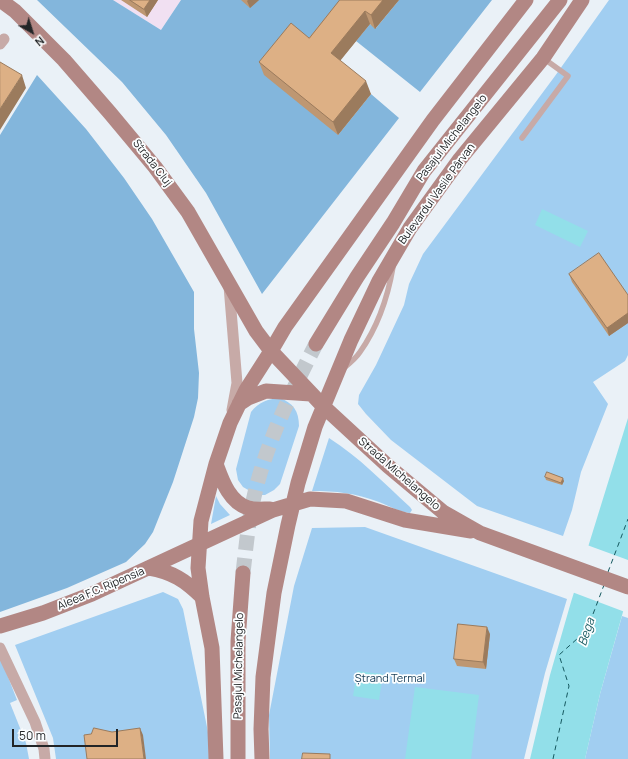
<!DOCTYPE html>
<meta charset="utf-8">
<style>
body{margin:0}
#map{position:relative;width:628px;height:759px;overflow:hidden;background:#eaf1f7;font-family:Manrope,sans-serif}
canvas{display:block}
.north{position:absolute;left:12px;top:12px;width:40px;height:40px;-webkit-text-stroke:3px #fcfeff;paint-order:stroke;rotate:141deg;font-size:11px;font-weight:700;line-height:16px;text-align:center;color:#222527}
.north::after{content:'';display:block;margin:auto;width:14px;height:18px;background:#222527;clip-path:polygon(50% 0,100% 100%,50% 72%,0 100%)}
.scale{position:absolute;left:12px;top:729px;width:106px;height:18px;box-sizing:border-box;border:2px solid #222527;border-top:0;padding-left:5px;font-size:12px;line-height:14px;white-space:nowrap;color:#222527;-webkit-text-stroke:3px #fcfeff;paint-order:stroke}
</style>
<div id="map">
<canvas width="628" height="759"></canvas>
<div class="north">N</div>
<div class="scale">50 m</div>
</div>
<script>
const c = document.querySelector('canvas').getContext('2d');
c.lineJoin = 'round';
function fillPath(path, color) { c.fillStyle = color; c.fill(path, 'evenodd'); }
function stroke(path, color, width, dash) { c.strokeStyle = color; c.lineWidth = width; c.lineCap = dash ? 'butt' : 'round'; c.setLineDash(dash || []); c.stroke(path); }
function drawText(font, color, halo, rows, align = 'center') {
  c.font = font + ' Manrope,sans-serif'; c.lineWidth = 3.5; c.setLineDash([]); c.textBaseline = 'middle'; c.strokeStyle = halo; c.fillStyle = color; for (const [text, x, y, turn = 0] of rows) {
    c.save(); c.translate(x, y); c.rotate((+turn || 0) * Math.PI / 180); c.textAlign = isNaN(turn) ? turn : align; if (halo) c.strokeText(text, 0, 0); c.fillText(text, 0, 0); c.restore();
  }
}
fillPath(new Path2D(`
 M 113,0 L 181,0 L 161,30 Z`), '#f1e0f2');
fillPath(new Path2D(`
 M 609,0 L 628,0 L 628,355 L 625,361 L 593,382 L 608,404 L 581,472 L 572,510 L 563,536 L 477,506 L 391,440 L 366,414 L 358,404 L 359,395 L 376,365 L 404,305 L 409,284 L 423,254 L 555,76 Z
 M 280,398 C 293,403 299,411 299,426 L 280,484 L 274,490 L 265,495 L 257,495 L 243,487 L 238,480 L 236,469 L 251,412 C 259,402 267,399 280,398 Z
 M 329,438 C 359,457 384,483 410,507 L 412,510 L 410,513 C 400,512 389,506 379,502 C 355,493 336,491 312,491 Z
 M 216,496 L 220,504 L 230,515 L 211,524 Z
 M 365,527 L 567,599 L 545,673 L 524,759 L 270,759 L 269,715 L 294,586 L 312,528 Z
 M 163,592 L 178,599 L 183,609 L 208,732 L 209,759 L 56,759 L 53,738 L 15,645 Z
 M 622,616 L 628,618 L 628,759 L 585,759 L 600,694 Z
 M 0,656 L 17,700 L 10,703 L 26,743 L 29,759 L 0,759 Z`), '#a1cef1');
fillPath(new Path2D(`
 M 37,0 L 113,0 L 161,30 L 181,0 L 355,0 L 314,51 L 338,135 L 371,94 L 399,118 L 262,294 L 206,193 L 166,135 L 122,82 Z
 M 399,0 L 492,0 L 420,92 L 356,41 L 370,24 L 376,28 Z
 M 37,75 L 86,129 L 124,178 L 152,219 L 194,292 L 194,329 L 199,373 L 198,398 L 194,417 L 173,482 L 153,532 L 145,544 L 126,562 L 67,588 L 0,612 L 0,135 Z`), '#83b6dc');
fillPath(new Path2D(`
 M 542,209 L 588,231 L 580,247 L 535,225 Z
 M 628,418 L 628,594 L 600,694 L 585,759 L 530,759 L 550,675 L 571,602 Z
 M 357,671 L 383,674 L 379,700 L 353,696 Z
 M 415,687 L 479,695 L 471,759 L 405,759 Z`), '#92dfe9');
fillPath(new Path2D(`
 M 587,545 L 628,560 L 628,601 L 625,612 L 572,592 Z`), '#eaf1f7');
stroke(new Path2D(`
 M 608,572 L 628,519
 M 553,759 L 569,686 L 559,655 L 587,630 L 604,585`), '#15585f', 1, [5, 4]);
stroke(new Path2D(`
 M 243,573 C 246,548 248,522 254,497 C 266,443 291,393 316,344`), '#c2c8cd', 15, [15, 8]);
stroke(new Path2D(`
 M 522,138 L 568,76 L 543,58
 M 345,367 C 350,363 356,358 360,352 C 377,328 388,296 393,267`), '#c7aaa7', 5.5);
stroke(new Path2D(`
 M 0,44 L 4,39
 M 229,286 L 237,383 L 232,410
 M 0,648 L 35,722 L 44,749 L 45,759`), '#c7aaa7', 11);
stroke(new Path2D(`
 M 0,0 L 15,11 L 64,60 L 110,113 L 155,167 L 188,212 L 256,331 L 271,351 L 324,407 L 388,466 L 443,512 L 480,533 L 628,587
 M 316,344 L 357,277 L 393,223 L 424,171 L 560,0
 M 239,404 L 248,398 L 266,391 L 311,394
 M 216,464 C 222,480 229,502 248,508 C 254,510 263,509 270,509
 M 149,568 C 172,572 185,580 202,597
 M 0,626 L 43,613 L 92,594 L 273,510 L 310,499 L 346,501 L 405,520 L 471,531
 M 216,759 L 212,648 L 202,597 L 198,568 L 201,521 L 216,464 L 230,423 L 246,390 L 271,351 L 285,327 L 433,120 L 526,0
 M 238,759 L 238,641 L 243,573
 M 262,759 L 261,729 L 263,677 L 274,593 L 288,525 L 298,483 L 315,427 L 351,340 L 379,281 L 410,228 L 460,159 L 543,58 L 582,0`), '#b28784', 15);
fillPath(new Path2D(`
 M 121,0 L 158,0 L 147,17 Z
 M 241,0 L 259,0 L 250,8 Z
 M 340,0 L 399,0 L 375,29 L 370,24 L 340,60 L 371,94 L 338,135 L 264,75 L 259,62 L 309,38 Z
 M 569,274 L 628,295 L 628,323 L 609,336 L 572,282 Z
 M 545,477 L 564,481 L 562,485 L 546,480 Z
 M 490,634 L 486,669 L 457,666 L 454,659 Z`), '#be9772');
fillPath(new Path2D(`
 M 150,0 L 158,0 L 147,17 L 144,9 Z
 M 248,0 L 259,0 L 250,8 L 247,1 Z
 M 383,0 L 399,0 L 375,29 L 371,15 Z
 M 365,11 L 370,24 L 336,66 L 331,53 Z
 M 22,75 L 26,88 L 0,130 L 0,109 Z
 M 366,81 L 371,94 L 338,135 L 333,122 Z
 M 628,313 L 628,323 L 609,336 L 607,328 Z
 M 563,478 L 564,481 L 562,485 L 561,483 Z
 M 487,627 L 490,634 L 486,669 L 483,662 Z
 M 140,728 L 143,735 L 146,759 L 144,759 Z`), '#9b7b5d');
const building = new Path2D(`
 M 130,0 L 150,0 L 144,9 Z
 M 340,0 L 383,0 L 371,15 L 365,11 L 331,53 L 366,81 L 333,122 L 259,62 L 291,23 L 309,38 Z
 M 0,62 L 22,75 L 0,109 Z
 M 599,253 L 628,295 L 628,313 L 607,328 L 569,274 Z
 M 547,472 L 563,478 L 561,483 L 545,477 Z
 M 458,624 L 487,627 L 483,662 L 454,659 Z
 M 94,728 L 112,732 L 140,728 L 144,759 L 87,759 L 84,735 L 91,734 Z
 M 303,753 L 330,754 L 330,759 L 302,759 Z`);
fillPath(building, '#ddb085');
stroke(building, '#9b7b5d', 1);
drawText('11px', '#222527', '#fcfeff', [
 ["Pasajul Michelangelo",452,138,-52],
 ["Strada Cluj",152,163,52],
 ["Bulevardul Vasile Pârvan",437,194,-54],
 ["Strada Michelangelo",399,474,41],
 ["Aleea F.C. Ripensia",101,589,-23],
 ["Pasajul Michelangelo",239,666,-89]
]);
drawText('11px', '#143b56', '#fcfeff', [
 ["Ștrand Termal",390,679]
]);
drawText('italic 12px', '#15585f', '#fcfeff', [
 ["Bega",587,632,-72]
]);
</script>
